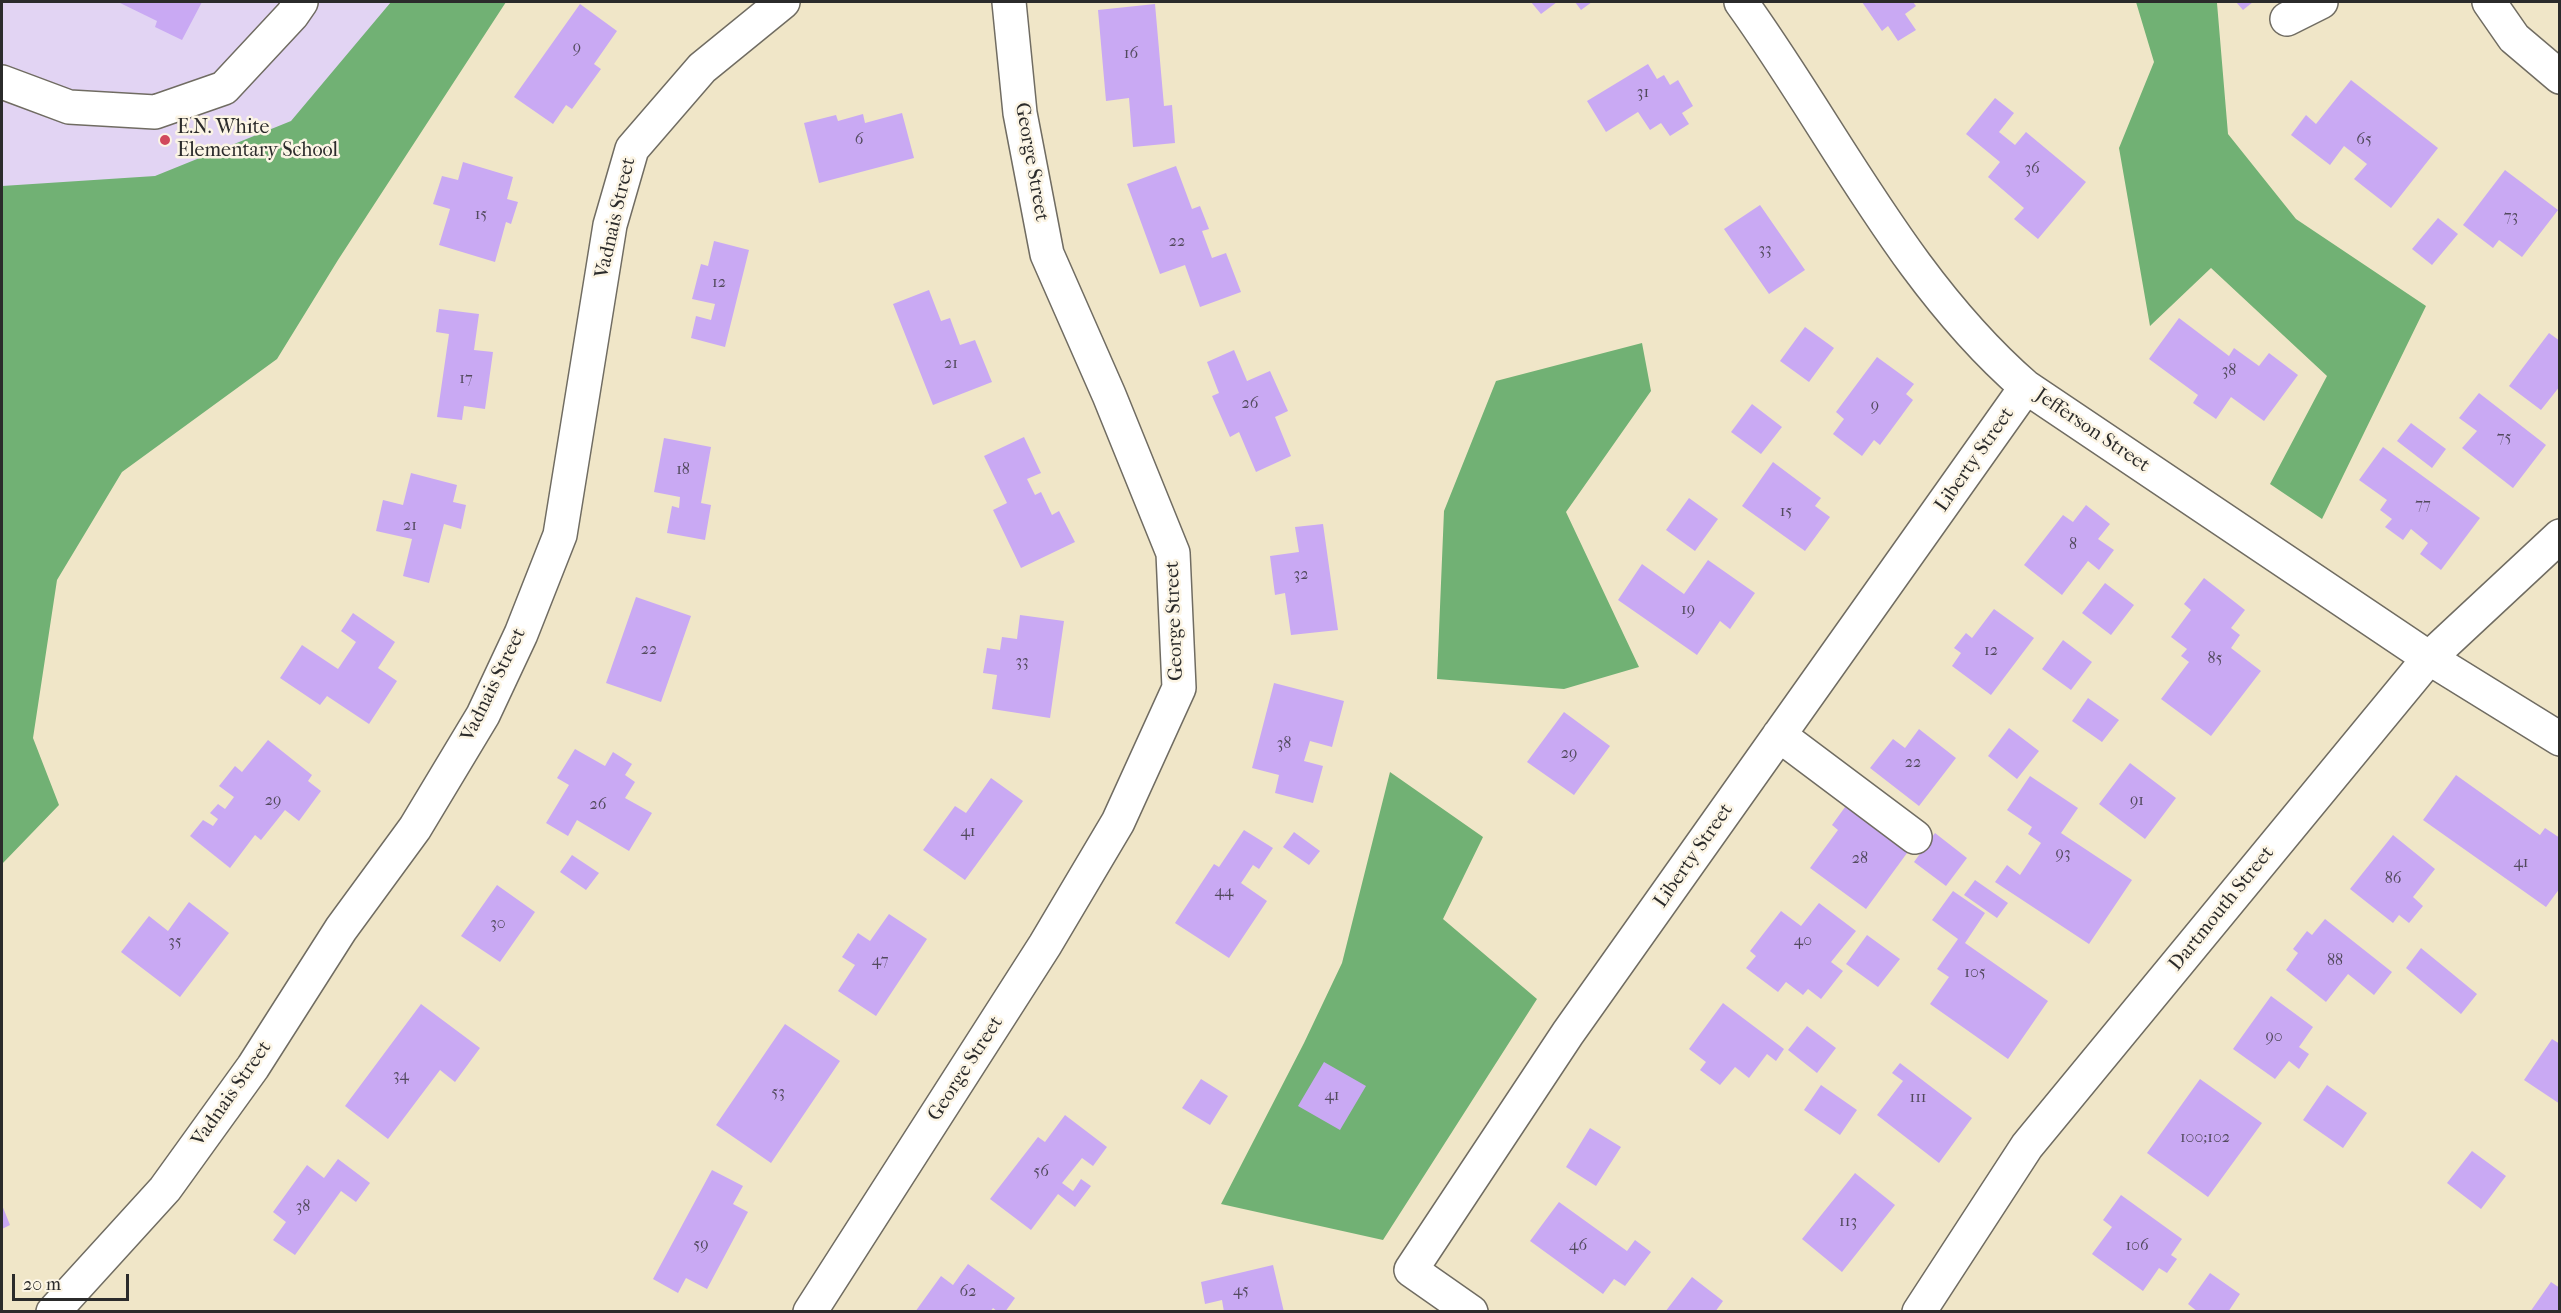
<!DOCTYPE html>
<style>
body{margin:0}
#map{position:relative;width:2561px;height:1313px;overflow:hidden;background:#f0e6c8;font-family:"IM FELL French Canon",serif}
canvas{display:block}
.frame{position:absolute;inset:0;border:3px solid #2b2b2b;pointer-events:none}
.scale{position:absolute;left:12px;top:1274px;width:117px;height:27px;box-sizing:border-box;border:3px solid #2b2b2b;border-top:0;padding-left:8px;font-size:18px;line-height:21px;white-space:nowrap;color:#2b2b2b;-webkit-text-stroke:4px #fcf5e5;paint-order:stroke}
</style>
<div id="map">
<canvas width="2561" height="1313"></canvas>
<div class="frame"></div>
<div class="scale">20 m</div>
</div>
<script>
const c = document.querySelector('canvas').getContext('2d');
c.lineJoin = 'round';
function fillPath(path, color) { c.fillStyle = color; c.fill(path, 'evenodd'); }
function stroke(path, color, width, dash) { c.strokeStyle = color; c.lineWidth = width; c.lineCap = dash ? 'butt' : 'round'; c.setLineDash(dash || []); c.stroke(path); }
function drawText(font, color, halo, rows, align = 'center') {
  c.font = font + ' "IM FELL French Canon",serif'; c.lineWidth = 5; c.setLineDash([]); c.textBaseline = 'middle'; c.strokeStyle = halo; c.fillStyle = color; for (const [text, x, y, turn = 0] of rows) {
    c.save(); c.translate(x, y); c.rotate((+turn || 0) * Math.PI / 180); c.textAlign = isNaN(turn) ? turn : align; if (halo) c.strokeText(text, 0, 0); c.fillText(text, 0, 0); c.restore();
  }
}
fillPath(new Path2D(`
 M 2,2 L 420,2 L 158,395 L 2,278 Z`), '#e2d4f3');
fillPath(new Path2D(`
 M 391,2 L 506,2 L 338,260 L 277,359 L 122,472 L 57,580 L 33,738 L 59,805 L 2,864 L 2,186 L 155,176 L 291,121 Z
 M 2136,2 L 2217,3 L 2228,134 L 2296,219 L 2426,306 L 2322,519 L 2270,484 L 2327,376 L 2211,268 L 2150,326 L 2119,148 L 2154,62 Z
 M 1642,343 L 1651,391 L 1566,512 L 1639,667 L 1564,689 L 1437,679 L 1444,511 L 1496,381 Z
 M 1390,772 L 1483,837 L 1443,919 L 1537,999 L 1383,1240 L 1221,1204 L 1304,1043 L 1342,963 Z`), '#71b174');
fillPath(new Path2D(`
 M 118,2 L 202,2 L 182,40 L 155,27 L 157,21 Z
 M 1531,2 L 1557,2 L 1541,14 Z
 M 1575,2 L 1592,2 L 1581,10 Z
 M 1862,2 L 1913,2 L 1916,6 L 1905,14 L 1916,30 L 1898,41 L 1888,26 L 1882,31 Z
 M 2236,2 L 2253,2 L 2243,10 Z
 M 580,4 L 617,31 L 594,64 L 601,69 L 572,109 L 566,105 L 553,124 L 514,97 Z
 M 1155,4 L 1164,106 L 1172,105 L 1175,143 L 1133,147 L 1129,98 L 1106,101 L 1098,10 Z
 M 1648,64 L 1657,79 L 1664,75 L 1670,85 L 1678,80 L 1693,106 L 1682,113 L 1689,124 L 1670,136 L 1661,123 L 1650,130 L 1638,112 L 1606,132 L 1587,101 Z
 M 2351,80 L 2438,148 L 2391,208 L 2354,179 L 2367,164 L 2344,146 L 2330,165 L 2291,135 L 2306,115 L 2316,124 Z
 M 1995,98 L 2014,113 L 1999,132 L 2015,145 L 2026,132 L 2086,182 L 2038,239 L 2014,219 L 2024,208 L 1988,177 L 2000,162 L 1966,134 Z
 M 902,113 L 914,158 L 819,183 L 804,123 L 836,115 L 838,121 L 863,114 L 865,123 Z
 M 463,162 L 513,177 L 507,199 L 518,202 L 511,224 L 506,222 L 495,262 L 439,245 L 450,209 L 433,204 L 442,176 L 458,180 Z
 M 1176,166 L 1192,209 L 1200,206 L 1209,229 L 1202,231 L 1212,258 L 1226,253 L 1241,292 L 1200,307 L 1185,265 L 1160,274 L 1127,184 Z
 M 2505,170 L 2558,210 L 2522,257 L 2499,240 L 2493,248 L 2463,225 Z
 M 1760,205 L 1805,270 L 1769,294 L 1724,229 Z
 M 2438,218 L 2458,234 L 2432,265 L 2412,249 Z
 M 714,241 L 749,250 L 725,347 L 691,338 L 696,316 L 711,320 L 715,304 L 692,299 L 701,264 L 708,266 Z
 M 929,290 L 941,321 L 950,318 L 960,345 L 975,340 L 992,382 L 933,405 L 893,304 Z
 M 439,309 L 479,314 L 474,350 L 493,352 L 485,409 L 464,406 L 462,420 L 437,417 L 449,334 L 436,332 Z
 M 2179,318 L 2229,356 L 2234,348 L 2259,366 L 2269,353 L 2298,375 L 2264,421 L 2231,397 L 2216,419 L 2193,403 L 2198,395 L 2149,359 Z
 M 1805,327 L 1834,348 L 1809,382 L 1780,361 Z
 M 2549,333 L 2560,341 L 2560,386 L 2541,410 L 2509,386 Z
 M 1234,350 L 1247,381 L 1270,371 L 1288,411 L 1275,417 L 1291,456 L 1256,472 L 1239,432 L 1230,437 L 1212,396 L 1219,393 L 1207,362 Z
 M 1877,357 L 1914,384 L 1906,394 L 1913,400 L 1880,445 L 1874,440 L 1862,456 L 1833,434 L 1844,419 L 1836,412 Z
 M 2479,393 L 2546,445 L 2513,488 L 2462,448 L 2477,431 L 2459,418 Z
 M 1752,404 L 1782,427 L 1761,454 L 1731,432 Z
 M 2411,423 L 2446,449 L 2432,468 L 2397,441 Z
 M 1024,437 L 1041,473 L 1027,479 L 1035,495 L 1041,492 L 1052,515 L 1059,511 L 1075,542 L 1021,568 L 993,510 L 1007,503 L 984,456 Z
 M 664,438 L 711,447 L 701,503 L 711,505 L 705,540 L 667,533 L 672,506 L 679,508 L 680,497 L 654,492 Z
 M 2383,447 L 2480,518 L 2441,570 L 2420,554 L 2428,543 L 2411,529 L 2403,540 L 2385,527 L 2392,519 L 2380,510 L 2387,500 L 2359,480 Z
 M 1773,462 L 1821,498 L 1815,506 L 1830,517 L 1805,551 L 1742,506 Z
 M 411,473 L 457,485 L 453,502 L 466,505 L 461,529 L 444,524 L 429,583 L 403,576 L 412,539 L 376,531 L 383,500 L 403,505 Z
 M 1689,498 L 1718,519 L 1695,551 L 1666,530 Z
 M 2086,505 L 2110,524 L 2098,539 L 2114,550 L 2099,570 L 2088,561 L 2062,595 L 2024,565 L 2063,515 L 2073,522 Z
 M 1323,524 L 1338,630 L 1291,635 L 1285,593 L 1275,595 L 1270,556 L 1299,552 L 1295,527 Z
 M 1708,560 L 1755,593 L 1730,629 L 1720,621 L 1697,655 L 1618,600 L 1642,564 L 1684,594 Z
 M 2204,578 L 2245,610 L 2231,628 L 2240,635 L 2231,648 L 2261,671 L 2211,736 L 2161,699 L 2189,662 L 2181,656 L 2187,649 L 2171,637 L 2191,610 L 2184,604 Z
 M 2105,583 L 2134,605 L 2111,635 L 2082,613 Z
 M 636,597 L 691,616 L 661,702 L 606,683 Z
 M 1994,609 L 2034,638 L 1991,695 L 1952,666 L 1961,653 L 1954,648 L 1966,633 L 1972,638 Z
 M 353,613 L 395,642 L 378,668 L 397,681 L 369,724 L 327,696 L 320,705 L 280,678 L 302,645 L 338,669 L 356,642 L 341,631 Z
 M 1020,615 L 1064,621 L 1050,718 L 992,709 L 997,675 L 983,673 L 987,648 L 1000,650 L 1002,637 L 1017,639 Z
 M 2063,640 L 2092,662 L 2071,690 L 2042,669 Z
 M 1274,683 L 1344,701 L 1332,747 L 1310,741 L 1304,761 L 1323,766 L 1313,803 L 1275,793 L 1279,775 L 1252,768 Z
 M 2088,698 L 2119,720 L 2102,742 L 2072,721 Z
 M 1564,712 L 1610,746 L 1574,795 L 1527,762 Z
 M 2009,728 L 2039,751 L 2017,779 L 1988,756 Z
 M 1919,729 L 1956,758 L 1919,806 L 1870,768 L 1893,739 L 1905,748 Z
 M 268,740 L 312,775 L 308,781 L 321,791 L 299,821 L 285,810 L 261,840 L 255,835 L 230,868 L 190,836 L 203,820 L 213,826 L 218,819 L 210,813 L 218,804 L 225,809 L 234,797 L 219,786 L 235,766 L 242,772 Z
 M 575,749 L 605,766 L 613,752 L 632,764 L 625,775 L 635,782 L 625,798 L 652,813 L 629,851 L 577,820 L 568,836 L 546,823 L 569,785 L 557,778 Z
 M 2130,763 L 2176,798 L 2145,839 L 2099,804 Z
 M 2456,775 L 2540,835 L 2545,828 L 2560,838 L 2560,888 L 2546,907 L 2423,820 Z
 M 2030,776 L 2078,808 L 2061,833 L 2132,880 L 2089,944 L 1995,882 L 2007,865 L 2020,875 L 2041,843 L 2028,834 L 2032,827 L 2007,810 Z
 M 991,778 L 1023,801 L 965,880 L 923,850 L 955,806 L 966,813 Z
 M 1848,803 L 1910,849 L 1866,909 L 1810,868 L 1838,830 L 1832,825 Z
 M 1244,830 L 1273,848 L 1259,869 L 1253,865 L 1241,883 L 1267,901 L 1229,958 L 1175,923 L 1214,864 L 1219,867 Z
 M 1294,832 L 1320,851 L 1309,865 L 1283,847 Z
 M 1935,833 L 1967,858 L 1946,886 L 1914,862 Z
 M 2393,835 L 2435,869 L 2413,897 L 2423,906 L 2409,923 L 2399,915 L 2393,923 L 2350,889 Z
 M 572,855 L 599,873 L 586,890 L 560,872 Z
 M 1975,880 L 2008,903 L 1997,918 L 1964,895 Z
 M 497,885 L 535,912 L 500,962 L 461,936 Z
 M 1953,891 L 1985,913 L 1965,943 L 2048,1001 L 2008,1059 L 1930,1004 L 1949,977 L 1937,969 L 1958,939 L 1932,920 Z
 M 189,902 L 229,933 L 180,997 L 121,952 L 149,916 L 168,931 Z
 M 1819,903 L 1856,931 L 1831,962 L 1843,971 L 1821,999 L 1808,989 L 1803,995 L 1786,982 L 1778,992 L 1746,968 L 1756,956 L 1750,951 L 1781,911 L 1801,926 Z
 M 889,914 L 927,939 L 876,1016 L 838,991 L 855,965 L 842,957 L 858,933 L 870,941 Z
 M 2325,919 L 2392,972 L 2374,995 L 2348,974 L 2326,1002 L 2286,970 L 2298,953 L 2293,949 L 2307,931 L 2312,935 Z
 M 1867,935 L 1900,959 L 1878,987 L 1846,964 Z
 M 2421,948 L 2477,994 L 2461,1014 L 2406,968 Z
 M 2271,996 L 2313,1027 L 2299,1047 L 2309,1054 L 2299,1069 L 2289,1061 L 2275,1079 L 2233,1049 Z
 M 1723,1003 L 1784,1049 L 1776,1061 L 1767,1054 L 1749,1078 L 1735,1067 L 1720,1085 L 1700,1070 L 1706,1062 L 1689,1049 Z
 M 421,1004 L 480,1048 L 455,1082 L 440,1070 L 388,1139 L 345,1106 Z
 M 785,1024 L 840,1061 L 771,1163 L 716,1125 Z
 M 1807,1026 L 1836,1048 L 1817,1073 L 1788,1050 Z
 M 2552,1039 L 2560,1044 L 2560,1104 L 2524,1080 Z
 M 1324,1062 L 1366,1086 L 1340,1130 L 1298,1106 Z
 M 1900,1063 L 1972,1118 L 1939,1163 L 1877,1115 L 1903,1081 L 1892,1073 Z
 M 1201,1079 L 1228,1096 L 1210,1125 L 1182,1108 Z
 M 2200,1079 L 2262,1123 L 2208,1197 L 2147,1153 Z
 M 1821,1085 L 1857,1110 L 1840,1135 L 1804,1110 Z
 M 2327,1085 L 2367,1113 L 2343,1148 L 2303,1120 Z
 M 1065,1115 L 1107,1147 L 1093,1166 L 1082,1158 L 1062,1183 L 1073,1191 L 1081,1179 L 1091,1186 L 1075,1207 L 1058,1194 L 1031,1230 L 990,1199 L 1038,1137 L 1045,1142 Z
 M 1590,1128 L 1621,1147 L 1596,1186 L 1566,1167 Z
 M 2472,1151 L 2506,1176 L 2481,1209 L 2447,1183 Z
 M 338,1159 L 370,1183 L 356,1202 L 341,1191 L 295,1255 L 273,1240 L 286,1222 L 273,1212 L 307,1165 L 324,1178 Z
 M 712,1170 L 743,1186 L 733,1204 L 748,1212 L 707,1289 L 686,1278 L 678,1293 L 653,1279 Z
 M 1855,1173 L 1895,1205 L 1842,1272 L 1802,1239 Z
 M 2121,1195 L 2182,1239 L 2171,1255 L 2177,1259 L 2167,1273 L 2159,1268 L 2143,1291 L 2092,1254 L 2112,1227 L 2103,1220 Z
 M 1559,1202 L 1627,1251 L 1635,1240 L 1651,1252 L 1625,1286 L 1614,1279 L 1603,1294 L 1530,1241 Z
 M 2,1205 L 10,1225 L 2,1229 Z
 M 968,1264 L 1015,1298 L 1005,1312 L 998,1312 L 993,1308 L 990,1312 L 915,1312 L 941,1276 L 953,1285 Z
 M 1273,1265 L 1284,1312 L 1224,1312 L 1222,1300 L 1205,1304 L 1201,1282 Z
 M 2210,1273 L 2240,1294 L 2228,1312 L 2198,1312 L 2188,1304 Z
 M 1692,1277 L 1723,1301 L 1715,1312 L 1665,1312 Z
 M 2551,1282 L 2560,1288 L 2560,1312 L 2530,1312 Z`), '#c9a9f3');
const minor = new Path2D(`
 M 1741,2 C 1834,131 1904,281 2026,387 L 2429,658 L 2560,739
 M 2489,2 L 2514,38 L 2560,77
 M 2287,19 L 2321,2
 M 2,82 L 69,107 L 155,112 L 224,88 L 292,15 L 301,2
 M 1779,735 L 1915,837
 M 53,1312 L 165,1189 L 253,1067 L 341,929 L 415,828 L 483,715 L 521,634 L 560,535 L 610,225 L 632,149 L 702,68 L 783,2
 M 810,1312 L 1045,945 L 1118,822 L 1179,688 L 1173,553 L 1109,395 L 1047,254 L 1020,113 L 1009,2
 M 1471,1312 L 1411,1270 L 1568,1033 L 2026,387
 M 1919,1312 L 2027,1146 L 2429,658 L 2560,536`);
stroke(minor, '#706c62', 36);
stroke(minor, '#fff', 33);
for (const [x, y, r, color] of [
 [165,140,6,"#d1495b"]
]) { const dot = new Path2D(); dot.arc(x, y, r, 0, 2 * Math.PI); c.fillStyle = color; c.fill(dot); stroke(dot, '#fcf5e5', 2); }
drawText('16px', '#524a5d', null, [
 ["9",577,48],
 ["16",1131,54],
 ["31",1643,93],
 ["6",859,140],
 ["65",2364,140],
 ["36",2032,169],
 ["15",481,215],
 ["73",2511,217],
 ["22",1177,242],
 ["33",1765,250],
 ["12",719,283],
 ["21",951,364],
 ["38",2229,371],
 ["17",466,379],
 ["26",1250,404],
 ["9",1875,406],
 ["75",2504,438],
 ["18",683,470],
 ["77",2423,505],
 ["15",1786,512],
 ["21",410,526],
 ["8",2073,545],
 ["32",1301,575],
 ["19",1688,610],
 ["22",649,650],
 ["12",1991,651],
 ["85",2215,659],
 ["33",1022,662],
 ["38",1284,744],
 ["29",1569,754],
 ["22",1913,763],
 ["29",273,801],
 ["91",2137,801],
 ["26",598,805],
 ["41",968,832],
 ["93",2063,854],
 ["28",1860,859],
 ["41",2521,863],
 ["86",2393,879],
 ["44",1224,892],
 ["30",498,924],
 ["40",1803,941],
 ["35",175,942],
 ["47",880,961],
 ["88",2335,961],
 ["105",1975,973],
 ["90",2274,1037],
 ["34",401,1076],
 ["53",778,1093],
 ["41",1332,1096],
 ["111",1918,1098],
 ["100;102",2205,1138],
 ["56",1041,1172],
 ["38",303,1207],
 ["113",1848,1222],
 ["59",701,1245],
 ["46",1578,1246],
 ["106",2137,1246],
 ["45",1241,1291],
 ["62",968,1292]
]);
drawText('20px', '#2b2b2b', '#fcf5e5', [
 ["E.N. White",177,128],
 ["Elementary School",177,151]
], 'left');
drawText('20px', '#2b2b2b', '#fcf5e5', [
 ["George Street",1031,162,80],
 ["Vadnais Street",616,218,-77],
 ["Jefferson Street",2092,431,34],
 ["Liberty Street",1975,460,-55],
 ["George Street",1175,621,-92],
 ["Vadnais Street",494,685,-64],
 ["Liberty Street",1694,856,-55],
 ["Dartmouth Street",2222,909,-51],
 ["George Street",966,1069,-57],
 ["Vadnais Street",232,1094,-55]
]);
</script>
